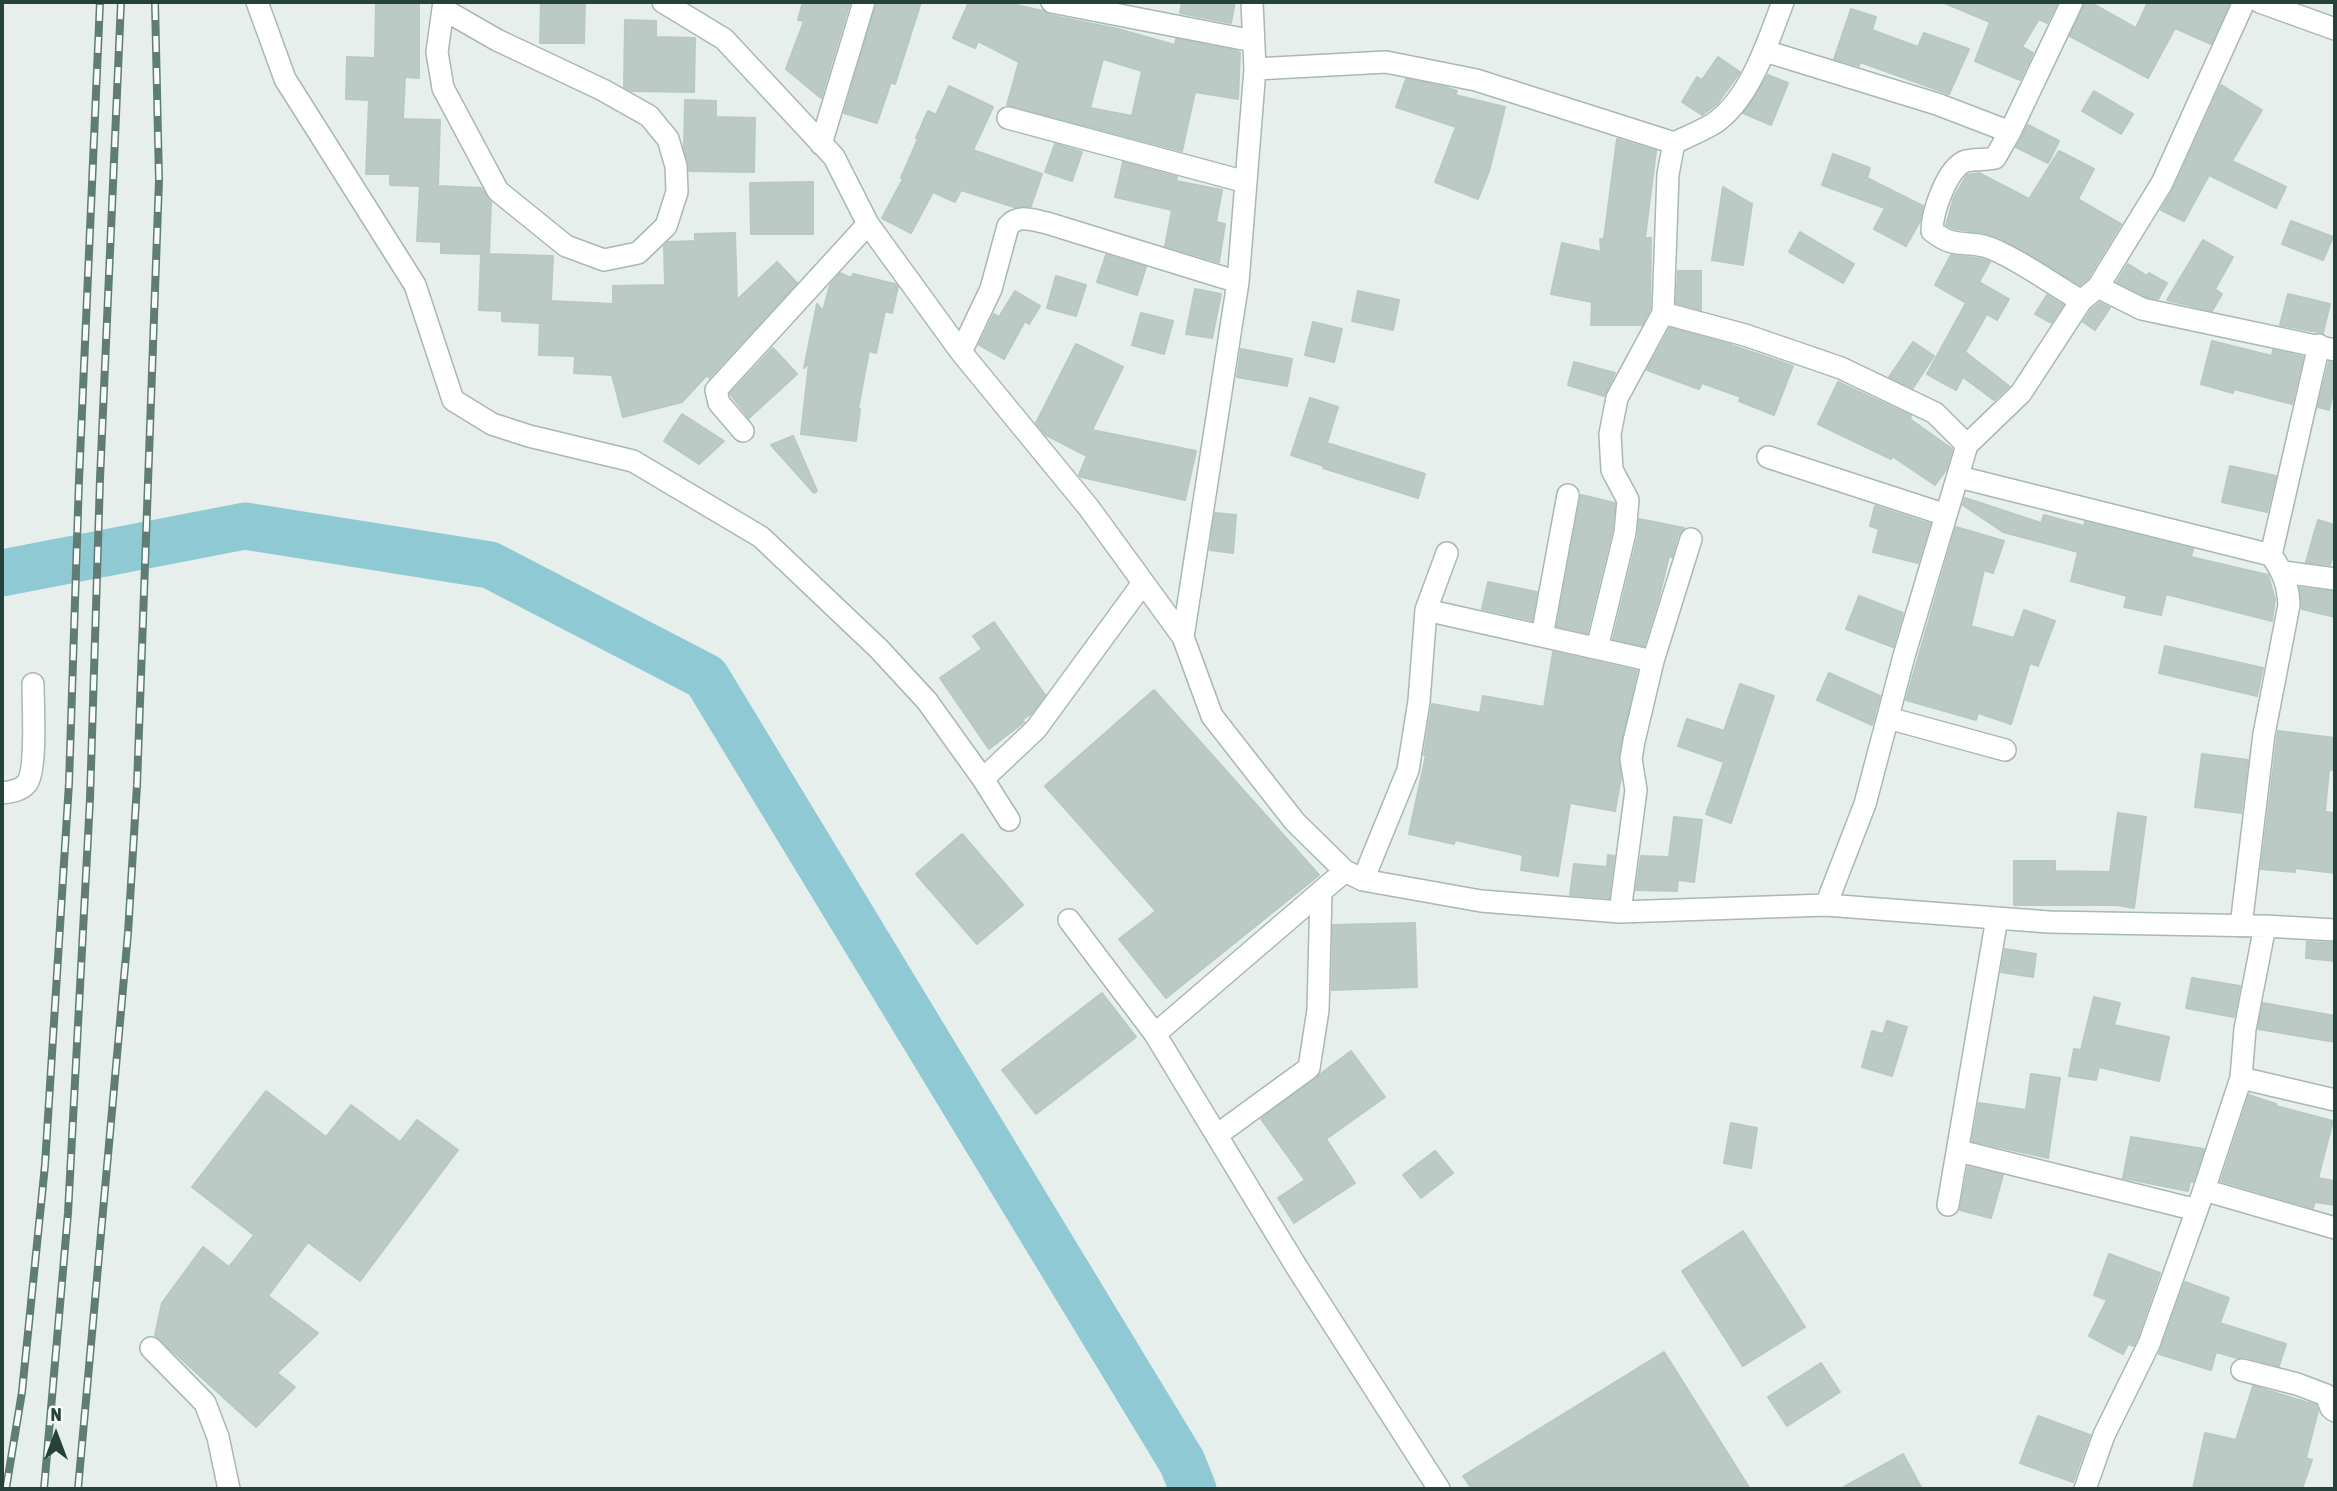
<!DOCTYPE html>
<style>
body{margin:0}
#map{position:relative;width:2337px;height:1491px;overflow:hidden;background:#e6efeb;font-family:"Asap Condensed",sans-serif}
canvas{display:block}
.frame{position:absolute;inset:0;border:4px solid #24423a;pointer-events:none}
.north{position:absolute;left:21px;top:1400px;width:70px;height:70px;-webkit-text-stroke:5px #f7fbf9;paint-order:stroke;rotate:0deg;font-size:19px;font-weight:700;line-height:28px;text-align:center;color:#24423a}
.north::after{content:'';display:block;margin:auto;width:24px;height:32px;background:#24423a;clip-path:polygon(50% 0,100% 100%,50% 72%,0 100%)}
</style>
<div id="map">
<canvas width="2337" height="1491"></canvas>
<div class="frame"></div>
<div class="north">N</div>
</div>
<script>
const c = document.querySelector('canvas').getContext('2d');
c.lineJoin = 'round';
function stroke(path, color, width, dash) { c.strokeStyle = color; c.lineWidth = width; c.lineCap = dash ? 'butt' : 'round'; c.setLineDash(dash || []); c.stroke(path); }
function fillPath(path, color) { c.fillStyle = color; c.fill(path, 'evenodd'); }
stroke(new Path2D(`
 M 2,573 L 245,526 L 490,565 L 706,677 L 1182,1462 L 1193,1489`), '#8ec9d4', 47);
const building = new Path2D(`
 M 376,2 L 419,2 L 419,78 L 405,77 L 403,119 L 440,120 L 438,186 L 481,188 L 491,202 L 489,254 L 553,256 L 551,301 L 613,304 L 613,286 L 665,285 L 664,246 L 668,242 L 695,241 L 695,234 L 735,233 L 737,300 L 777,262 L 797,283 L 709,378 L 707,375 L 682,402 L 623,417 L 612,375 L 574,373 L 575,356 L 539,355 L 540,323 L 502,321 L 502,311 L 479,310 L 481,254 L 441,253 L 441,242 L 417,241 L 420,186 L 390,185 L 390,174 L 366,174 L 369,100 L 346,99 L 347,57 L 375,58 Z
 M 541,2 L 585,2 L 584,43 L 540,43 Z
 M 803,2 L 850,2 L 821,98 L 786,69 L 804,21 L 798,20 Z
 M 877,2 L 921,2 L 895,84 L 891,82 L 877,123 L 844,113 Z
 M 969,2 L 1003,2 L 1043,11 L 1049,15 L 1118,29 L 1175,45 L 1176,39 L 1237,51 L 1240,53 L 1238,99 L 1195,92 L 1182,151 L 1007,105 L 1019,62 L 978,41 L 975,48 L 953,38 ZM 1103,59 L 1142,71 L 1132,116 L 1090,108 Z
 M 1182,2 L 1235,2 L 1231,23 L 1180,13 Z
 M 1942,2 L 2058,2 L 2047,23 L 2039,19 L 2022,47 L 2033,53 L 2020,80 L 1975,61 L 1990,22 Z
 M 2085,2 L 2090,2 L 2136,28 L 2148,2 L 2230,2 L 2211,44 L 2175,28 L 2148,78 L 2070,36 Z
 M 1851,9 L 1876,17 L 1872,30 L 1918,47 L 1924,33 L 1969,49 L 1949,94 L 1860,62 L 1859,66 L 1834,59 Z
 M 625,20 L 656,21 L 656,37 L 695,38 L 694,92 L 632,91 L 624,87 Z
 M 1718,57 L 1740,72 L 1717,104 L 1702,115 L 1682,102 L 1697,77 L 1702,80 Z
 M 1768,75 L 1788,83 L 1771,125 L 1743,113 Z
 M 1406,79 L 1445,87 L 1457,91 L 1455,95 L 1505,107 L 1489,171 L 1478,199 L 1435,182 L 1456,127 L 1396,107 Z
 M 2221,85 L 2262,110 L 2232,161 L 2286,187 L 2276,208 L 2209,175 L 2184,221 L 2161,210 L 2174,188 Z
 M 949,86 L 993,107 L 973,150 L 1042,174 L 1031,206 L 1014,207 L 961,190 L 955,202 L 933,192 L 911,233 L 882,218 L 903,179 L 901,178 L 918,139 L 916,138 L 928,111 L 936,115 Z
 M 2094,91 L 2133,114 L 2121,134 L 2082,111 Z
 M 685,100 L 716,101 L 716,117 L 755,118 L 754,172 L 689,171 L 684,148 Z
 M 2028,125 L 2059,141 L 2048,163 L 2016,147 Z
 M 1617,139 L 1656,151 L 1645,238 L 1651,238 L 1650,309 L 1642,325 L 1591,325 L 1592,302 L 1551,294 L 1562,243 L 1601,252 L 1600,239 L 1604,239 Z
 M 1055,144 L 1082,152 L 1072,181 L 1045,172 Z
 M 2059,151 L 2094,169 L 2078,199 L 2121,224 L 2088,278 L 2080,285 L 2000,238 L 1986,233 L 1955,229 L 1946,225 L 1954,197 L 1967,175 L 1979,173 L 2029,199 Z
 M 1833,154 L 1870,168 L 1867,178 L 1923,206 L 1920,221 L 1906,246 L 1874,229 L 1885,208 L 1822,185 Z
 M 1123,162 L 1177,177 L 1176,181 L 1222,190 L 1216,222 L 1225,224 L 1219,262 L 1165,246 L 1172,210 L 1115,197 Z
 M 813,182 L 813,234 L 751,234 L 750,183 Z
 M 1723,187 L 1752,204 L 1743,265 L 1712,260 Z
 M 2291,221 L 2333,237 L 2323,260 L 2282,244 Z
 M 1800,232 L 1854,264 L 1843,283 L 1789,252 Z
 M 2203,240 L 2233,257 L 2215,289 L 2222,294 L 2212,311 L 2167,300 Z
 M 1106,255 L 1146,267 L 1137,295 L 1097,282 Z
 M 1951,255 L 1981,259 L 1990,262 L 1979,282 L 2009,299 L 1997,320 L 1987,314 L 1965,352 L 2009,386 L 1994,400 L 1963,377 L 1956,390 L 1927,374 L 1966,303 L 1935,285 Z
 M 2128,264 L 2147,276 L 2149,273 L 2167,283 L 2158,299 L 2146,297 L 2117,282 Z
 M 1678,271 L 1701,271 L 1701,310 L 1676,303 Z
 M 840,273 L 851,278 L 853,274 L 895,284 L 898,287 L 892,313 L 885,311 L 876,353 L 869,351 L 858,409 L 860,409 L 856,441 L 801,434 L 809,363 L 804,368 L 817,304 L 823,311 L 830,285 Z
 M 1056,276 L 1086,285 L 1076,316 L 1047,308 Z
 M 1195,289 L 1221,294 L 1212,338 L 1186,334 Z
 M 1015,291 L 1040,306 L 1029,324 L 1025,321 L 1004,359 L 979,345 L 994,314 L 999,317 Z
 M 1358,291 L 1399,300 L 1393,330 L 1352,321 Z
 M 2288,294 L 2330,304 L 2323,333 L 2280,325 Z
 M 2047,295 L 2063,305 L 2051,323 L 2035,314 Z
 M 2100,303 L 2110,308 L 2095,330 L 2083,322 L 2091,310 Z
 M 1141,313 L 1173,321 L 1164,354 L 1132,345 Z
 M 1313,322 L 1342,329 L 1334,362 L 1305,355 Z
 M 1670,328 L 1732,345 L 1731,351 L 1734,346 L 1793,366 L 1774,415 L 1739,401 L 1741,397 L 1702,383 L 1699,389 L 1647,370 Z
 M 2212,341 L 2272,356 L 2273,350 L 2303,357 L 2292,404 L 2234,389 L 2233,393 L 2201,384 Z
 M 1913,342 L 1934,356 L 1913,388 L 1889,377 Z
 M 1076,344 L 1123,367 L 1092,430 L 1196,451 L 1185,500 L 1081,477 L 1079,475 L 1087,456 L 1046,435 L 1036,423 Z
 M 773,348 L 797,374 L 749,418 L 730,394 Z
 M 1241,349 L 1292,359 L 1287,386 L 1237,377 Z
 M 1574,362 L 1615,373 L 1604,396 L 1568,385 Z
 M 2329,362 L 2335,363 L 2335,384 L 2329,410 L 2318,407 Z
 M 1838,382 L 1911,416 L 1910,419 L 1952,449 L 1946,470 L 1935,485 L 1892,456 L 1891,459 L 1818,424 Z
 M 1310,398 L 1338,407 L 1327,443 L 1425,474 L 1418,498 L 1323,468 L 1324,466 L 1291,455 Z
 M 682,414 L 724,441 L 699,464 L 664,441 Z
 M 793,436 L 817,491 L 814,493 L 771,445 Z
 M 2230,466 L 2276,476 L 2267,512 L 2222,502 Z
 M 1581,495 L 1615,503 L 1612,531 L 1587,633 L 1557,626 Z
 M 1965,498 L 2041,523 L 2044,515 L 2084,526 L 2085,522 L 2193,549 L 2191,557 L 2268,575 L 2275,599 L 2272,621 L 2166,594 L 2161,615 L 2124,607 L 2127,596 L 2071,581 L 2078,552 L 2003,532 L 1963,505 Z
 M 1875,506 L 1930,524 L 1918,563 L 1873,552 L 1879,529 L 1870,526 Z
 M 1215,513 L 1236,515 L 1233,553 L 1210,550 Z
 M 1639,519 L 1684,528 L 1678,535 L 1672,557 L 1669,556 L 1659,597 L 1644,646 L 1613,639 L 1638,536 Z
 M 2318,520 L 2335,525 L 2335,548 L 2330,565 L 2306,562 Z
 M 1956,527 L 2004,541 L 1993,573 L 1984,570 L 1971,626 L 2014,638 L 2024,610 L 2055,621 L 2038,666 L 2030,663 L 2011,724 L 1978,713 L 1976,720 L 1906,700 Z
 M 1488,582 L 1537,592 L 1532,620 L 1482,609 Z
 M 2300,588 L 2335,592 L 2335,617 L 2302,609 Z
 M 1859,596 L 1903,613 L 1893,647 L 1846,629 Z
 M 994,622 L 1045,695 L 1031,714 L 1022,720 L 1024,722 L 989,749 L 940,678 L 982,649 L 973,636 Z
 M 2165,646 L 2263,668 L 2257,696 L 2159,673 Z
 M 1553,652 L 1637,671 L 1618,757 L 1621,777 L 1615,811 L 1570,803 L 1558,876 L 1521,870 L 1523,855 L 1455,840 L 1454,844 L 1409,834 L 1426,755 L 1424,755 L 1432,704 L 1480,713 L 1483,696 L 1544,707 Z
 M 1829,673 L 1880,696 L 1872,725 L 1817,700 Z
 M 1740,684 L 1774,696 L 1731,823 L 1706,814 L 1724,762 L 1678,746 L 1687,719 L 1724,731 Z
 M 1154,690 L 1319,875 L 1166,998 L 1119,939 L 1156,911 L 1045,786 Z
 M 2278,731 L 2335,738 L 2335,770 L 2329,770 L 2325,812 L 2335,813 L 2335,873 L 2295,868 L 2295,872 L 2261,869 Z
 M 2202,754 L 2248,760 L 2241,813 L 2195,807 Z
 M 2118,813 L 2146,817 L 2134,908 L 2117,905 L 2014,905 L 2014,861 L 2055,861 L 2055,871 L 2110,872 Z
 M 1674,817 L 1702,820 L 1694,882 L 1678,880 L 1677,891 L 1636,890 L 1641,856 L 1669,857 Z
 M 962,834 L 1023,905 L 977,944 L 916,874 Z
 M 1608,855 L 1614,856 L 1609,898 L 1570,895 L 1574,864 L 1607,867 Z
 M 1415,923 L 1417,987 L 1332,990 L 1333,925 Z
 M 2307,942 L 2335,943 L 2335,961 L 2306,958 Z
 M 2005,949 L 2036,954 L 2033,977 L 2001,972 Z
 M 2192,978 L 2240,986 L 2234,1017 L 2186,1008 Z
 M 1102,993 L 1136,1037 L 1036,1114 L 1002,1070 Z
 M 2094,997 L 2120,1003 L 2114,1025 L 2169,1037 L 2159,1081 L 2099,1067 L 2096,1080 L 2069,1076 L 2074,1049 L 2081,1050 Z
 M 2263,1003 L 2335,1016 L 2335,1042 L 2258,1029 Z
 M 1887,1021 L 1907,1027 L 1892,1076 L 1862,1067 L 1872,1031 L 1883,1034 Z
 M 1351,1051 L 1385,1097 L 1326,1139 L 1355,1183 L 1294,1223 L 1278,1198 L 1305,1180 L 1261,1119 Z
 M 2031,1074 L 2060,1078 L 2048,1158 L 1972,1141 L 1979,1103 L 2026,1110 Z
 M 266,1091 L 326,1137 L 351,1105 L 400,1142 L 417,1120 L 458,1150 L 360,1281 L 308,1242 L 268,1296 L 318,1333 L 277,1373 L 295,1387 L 256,1427 L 155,1335 L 162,1303 L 203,1247 L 229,1267 L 254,1235 L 192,1187 Z
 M 2249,1095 L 2276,1104 L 2276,1106 L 2333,1121 L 2318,1178 L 2335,1181 L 2335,1205 L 2315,1202 L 2313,1208 L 2221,1181 Z
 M 1731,1123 L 1757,1128 L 1751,1168 L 1724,1163 Z
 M 2131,1137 L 2204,1149 L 2193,1182 L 2190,1181 L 2188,1191 L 2123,1178 Z
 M 1435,1151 L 1453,1173 L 1421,1198 L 1403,1175 Z
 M 1968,1167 L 2003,1175 L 1991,1218 L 1960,1210 Z
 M 1743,1231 L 1805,1327 L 1743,1366 L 1682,1271 Z
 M 2109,1254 L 2160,1273 L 2137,1339 L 2134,1346 L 2128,1344 L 2123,1354 L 2089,1336 L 2107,1300 L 2094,1295 Z
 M 2185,1282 L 2229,1298 L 2220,1323 L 2286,1344 L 2279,1366 L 2245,1357 L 2237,1358 L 2216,1352 L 2211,1370 L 2159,1354 Z
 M 1664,1352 L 1750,1489 L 1472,1489 L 1463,1476 Z
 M 1821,1363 L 1840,1392 L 1787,1426 L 1768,1397 Z
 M 2253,1386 L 2316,1405 L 2318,1411 L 2306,1458 L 2312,1460 L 2302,1489 L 2193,1489 L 2205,1433 L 2236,1440 Z
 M 2038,1416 L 2090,1435 L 2073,1482 L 2020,1463 Z
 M 1903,1454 L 1922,1489 L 1840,1489 Z`);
fillPath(building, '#bbcac4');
stroke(building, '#b8c9c2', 2);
const minor = new Path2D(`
 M 257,2 L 285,79 L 415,285 L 453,400 L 492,424 L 529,436 L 633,461 L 761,537 L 879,649 L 927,701 L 983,779 L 1009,820
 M 663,2 L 724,39 L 834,157 L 868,224 L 961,352 L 1089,508 L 1183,637
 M 1052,2 L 1253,41
 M 1252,2 L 1255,69 L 1238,282 L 1183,637 L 1212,716 L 1295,822 L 1345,871 L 1363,880 L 1481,901 L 1620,912 L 1826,905 L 2049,922 L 2265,926 L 2335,930
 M 1783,2 C 1768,41 1750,100 1713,124 C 1701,131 1687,137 1674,143 L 1668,174 L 1663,313 L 1745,335 L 1841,368 L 1935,413 L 1967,445 L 1904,656 L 1865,804 L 1826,905
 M 2260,2 L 2335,29
 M 443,9 L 497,40 L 603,90 L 649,116 L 668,139 L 676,166 L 677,192 L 666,226 L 638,253 L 604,260 L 566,246 L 498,191 L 443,88 L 437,52 L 444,2
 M 1765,51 L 1937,104 L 2010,132 L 2072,2
 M 1255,69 L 1386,62 L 1476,80 L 1674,143
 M 1008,118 L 1246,182
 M 2010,132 L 1995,158 C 1986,160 1975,159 1966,161 C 1947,167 1932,213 1932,231 C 1953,248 1962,241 1984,246 C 2009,253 2056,286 2081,301
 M 821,144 L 864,2
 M 2098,287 L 2142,309 L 2335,350
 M 961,352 L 991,289 L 1008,226 C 1019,214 1032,220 1047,223 L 1238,282
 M 743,431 L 719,403 L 716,390 L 868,224
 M 1967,445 L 2021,393 L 2081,301 L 2098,287 L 2162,183 L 2244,2
 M 1768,457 L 1946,515
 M 1959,477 L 2271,555 C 2283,572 2288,584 2289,605 L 2264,734 L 2241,926
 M 2271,555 L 2319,345
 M 2283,572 L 2335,579
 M 1426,610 L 1653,661
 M 1542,636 L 1568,495
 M 1597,648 L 1625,533 L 1628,500 L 1612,470 L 1610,434 L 1617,398 L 1663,313
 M 1888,718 L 2005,750
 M 983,779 L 1036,729 L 1143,583
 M 2,793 C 10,792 21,791 27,783 C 37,770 33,704 33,684
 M 1345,871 L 1155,1034 L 1296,1266 L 1439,1489
 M 1363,880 L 1408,770 L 1419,701 L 1426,610 L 1447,553
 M 1620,912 L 1636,790 L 1631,759 L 1634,741 L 1653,661 L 1691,539
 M 1069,920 L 1155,1034
 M 2241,1078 L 2335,1100
 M 1217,1135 L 1309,1068 L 1318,1010 L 1321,892
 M 1959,1151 L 2197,1210
 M 2204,1190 L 2335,1228
 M 1948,1205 L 1997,918
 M 151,1348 L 205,1403 L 218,1437 L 229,1489
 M 2242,1370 L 2297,1384 L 2326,1395 L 2331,1408 L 2335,1411
 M 2085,1489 L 2104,1435 L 2149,1344 L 2204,1190 L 2241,1078 L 2245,1029 L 2265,926`);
stroke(minor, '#a8b8b2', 24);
stroke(minor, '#fff', 21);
const rail = new Path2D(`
 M 6,1489 L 22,1392 L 45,1165 L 69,783 L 79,480 L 100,2
 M 44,1489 L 68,1213 L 90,799 L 100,479 L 121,2
 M 78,1489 L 128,933 L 137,785 L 159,180 L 155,2`);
stroke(rail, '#5f7d75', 8);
stroke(rail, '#f7fbf9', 5, [16]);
</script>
